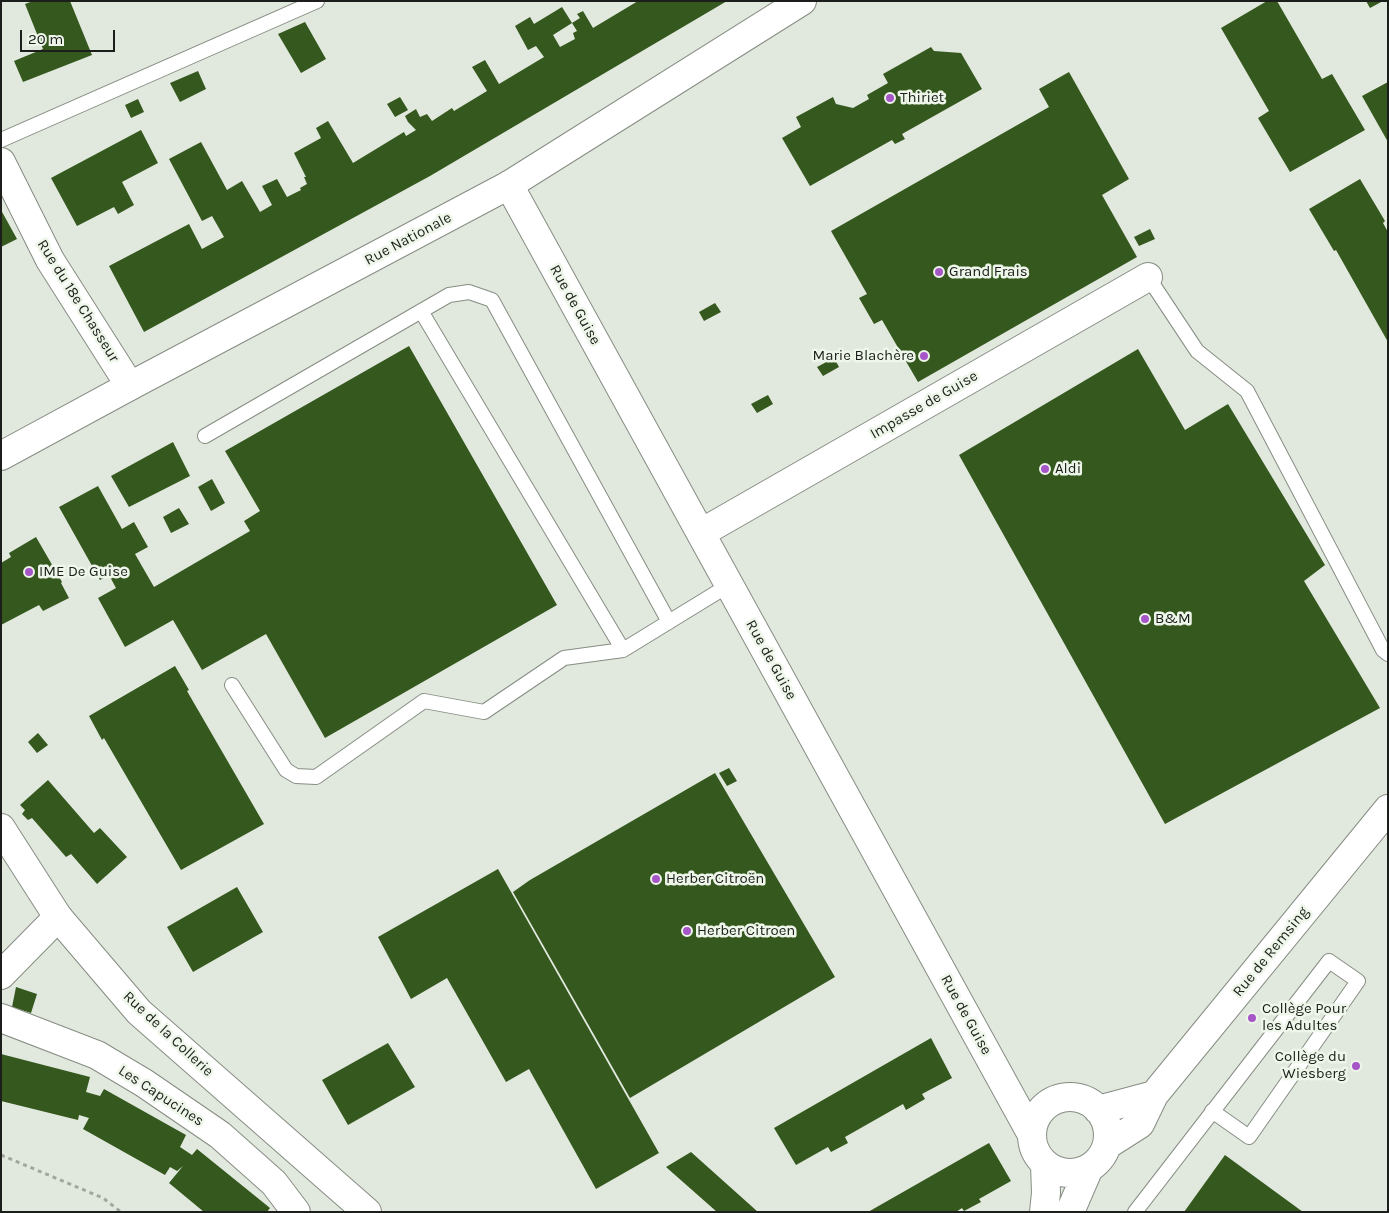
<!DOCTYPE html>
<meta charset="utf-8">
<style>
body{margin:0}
#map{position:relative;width:1389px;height:1213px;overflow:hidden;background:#e1e8dd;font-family:Karla,sans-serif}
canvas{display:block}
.frame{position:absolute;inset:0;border:2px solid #1b1e1a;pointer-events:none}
.scale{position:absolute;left:20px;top:30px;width:95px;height:22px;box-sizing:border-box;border:2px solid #1b1e1a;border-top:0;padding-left:6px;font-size:15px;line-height:18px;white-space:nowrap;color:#1b1e1a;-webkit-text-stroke:4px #eef6ea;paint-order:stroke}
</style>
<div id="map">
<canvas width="1389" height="1213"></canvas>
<div class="frame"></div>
<div class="scale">20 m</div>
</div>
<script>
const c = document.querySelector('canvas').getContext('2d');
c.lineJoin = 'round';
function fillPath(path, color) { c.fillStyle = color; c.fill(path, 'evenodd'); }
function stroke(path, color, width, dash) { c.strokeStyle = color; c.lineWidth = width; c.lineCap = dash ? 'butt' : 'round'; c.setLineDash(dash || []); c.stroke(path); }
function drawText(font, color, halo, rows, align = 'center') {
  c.font = font + ' Karla,sans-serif'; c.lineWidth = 5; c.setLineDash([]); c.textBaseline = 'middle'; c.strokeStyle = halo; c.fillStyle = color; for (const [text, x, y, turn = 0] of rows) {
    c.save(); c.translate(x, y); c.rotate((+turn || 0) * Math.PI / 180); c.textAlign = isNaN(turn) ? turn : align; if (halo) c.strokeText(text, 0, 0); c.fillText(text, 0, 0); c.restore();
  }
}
fillPath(new Path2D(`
 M 33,1 L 70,1 L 92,55 L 23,82 L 14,61 L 43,49 L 25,4 Z
 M 638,1 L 727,1 L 430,176 L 144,332 L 109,266 L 189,224 L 202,249 L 224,237 L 212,216 L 202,221 L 169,159 L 201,142 L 227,190 L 242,181 L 260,212 L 272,205 L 262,186 L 277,179 L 287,197 L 301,190 L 300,188 L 307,184 L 304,177 L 306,177 L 294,153 L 321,138 L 316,128 L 328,121 L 353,163 L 404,132 L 406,136 L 416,130 L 408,122 L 405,116 L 416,109 L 420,117 L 427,114 L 432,121 L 452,108 L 454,111 L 487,91 L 472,67 L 485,60 L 499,84 L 544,57 L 536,46 L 528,50 L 515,26 L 530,17 L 534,24 L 562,7 L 572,23 L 553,35 L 560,47 L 575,39 L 573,33 L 577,31 L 572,23 L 580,18 L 577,14 L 583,11 L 593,28 Z
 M 1267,1 L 1277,1 L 1322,79 L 1332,74 L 1365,130 L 1290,172 L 1258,118 L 1269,111 L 1221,28 Z
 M 1366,1 L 1383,1 L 1370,8 Z
 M 305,22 L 326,59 L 301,73 L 278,34 Z
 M 931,47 L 934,51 L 961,53 L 982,89 L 902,134 L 905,139 L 895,144 L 892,140 L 810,186 L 782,138 L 801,127 L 796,117 L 833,97 L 836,104 L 853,108 L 869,99 L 867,95 L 888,83 L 883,74 Z
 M 198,71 L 206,89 L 180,102 L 170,83 Z
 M 1069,72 L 1129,179 L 1102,195 L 1137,257 L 918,382 L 882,320 L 874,324 L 859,298 L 867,294 L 831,231 L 1049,107 L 1039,89 Z
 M 1388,82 L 1388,142 L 1362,96 Z
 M 400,97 L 408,110 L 395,117 L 387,104 Z
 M 138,99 L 144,112 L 131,118 L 125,105 Z
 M 141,130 L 158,163 L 122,182 L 134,205 L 118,214 L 114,207 L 77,226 L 51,178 Z
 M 1360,179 L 1385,221 L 1383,223 L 1388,232 L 1388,342 L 1336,250 L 1334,251 L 1309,209 Z
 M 1,210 L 17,239 L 1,247 Z
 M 1150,229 L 1155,239 L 1139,246 L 1134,237 Z
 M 715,303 L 721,312 L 704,321 L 699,312 Z
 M 409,346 L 557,605 L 325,738 L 266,634 L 202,670 L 173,620 L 125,647 L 98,598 L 116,588 L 109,575 L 100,580 L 59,507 L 98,486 L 122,529 L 134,522 L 148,547 L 135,554 L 154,587 L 250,531 L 244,521 L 260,511 L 225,451 Z
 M 1138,349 L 1185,430 L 1228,404 L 1325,565 L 1304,581 L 1380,708 L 1165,824 L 959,455 Z
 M 834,358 L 839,367 L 823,376 L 817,367 Z
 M 768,395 L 773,404 L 757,413 L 751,404 Z
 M 173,442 L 190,476 L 129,507 L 111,476 Z
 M 212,479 L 225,503 L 211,511 L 198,487 Z
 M 179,508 L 189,524 L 171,533 L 163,517 Z
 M 36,537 L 62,582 L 61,583 L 69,598 L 43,611 L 39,605 L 1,625 L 1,563 L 11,557 L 9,553 Z
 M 175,666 L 189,690 L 187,691 L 264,824 L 181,870 L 104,738 L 102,740 L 89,716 Z
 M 38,733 L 48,745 L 37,753 L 28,742 Z
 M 729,768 L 737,781 L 727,786 L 719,773 Z
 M 715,773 L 835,977 L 630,1098 L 513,892 L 530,880 Z
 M 48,780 L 94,833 L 100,828 L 127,857 L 97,884 L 71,854 L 66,857 L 32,818 L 28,820 L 22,814 L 25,810 L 20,805 Z
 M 498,869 L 659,1153 L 596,1189 L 529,1069 L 506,1082 L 447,978 L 411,999 L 378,937 Z
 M 237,887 L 263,932 L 193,972 L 167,927 Z
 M 16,987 L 37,994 L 31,1013 L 12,1007 Z
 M 931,1038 L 952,1078 L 922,1094 L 925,1099 L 906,1110 L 903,1104 L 845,1137 L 848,1143 L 831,1152 L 828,1147 L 796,1165 L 774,1128 Z
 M 388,1043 L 415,1087 L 348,1125 L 322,1080 Z
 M 1,1054 L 90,1077 L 86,1092 L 100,1096 L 104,1089 L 186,1135 L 180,1147 L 192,1155 L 197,1149 L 270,1208 L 267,1212 L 204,1212 L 169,1183 L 183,1166 L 177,1171 L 170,1167 L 165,1175 L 83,1129 L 89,1118 L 79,1115 L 78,1120 L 1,1101 Z
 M 989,1143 L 1011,1181 L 979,1199 L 981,1202 L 964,1211 L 962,1208 L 956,1212 L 868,1212 Z
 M 691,1152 L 758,1212 L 717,1212 L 666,1167 Z
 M 1225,1155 L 1303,1212 L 1184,1212 Z`), '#34581d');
const lane = new Path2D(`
 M 1,140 L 317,1
 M 1148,277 L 1197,351 L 1247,391 L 1383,650 L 1388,654
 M 421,311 L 623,650
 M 205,436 L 449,295 L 469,292 L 492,300 L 669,622
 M 232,685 L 286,770 L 296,776 L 316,777 L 424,701 L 484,712 L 564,658 L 623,650 L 729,585
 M 1135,1212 L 1329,961 L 1358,981 L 1249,1137 L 1212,1111`);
const street = new Path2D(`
 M 1,162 L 50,260 L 130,386
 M 509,185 L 1032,1135
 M 701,533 L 1148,277
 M 1,975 L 58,917
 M 1,1018 L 97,1055 L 144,1083 L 220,1135 L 274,1183 L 296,1212
 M1032 1135a38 38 0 1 1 76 0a38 38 0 1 1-76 0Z
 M 1098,1110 L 1154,1095
 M 1107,1145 L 1140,1124 L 1154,1095 L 1388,809
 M 1044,1212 L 1046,1193 L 1045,1164
 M 1070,1212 L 1089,1168`);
const secondary = new Path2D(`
 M 1,828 L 58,917 L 139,1012 L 367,1212`);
const primary = new Path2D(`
 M 1,456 L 130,386 L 509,185 L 802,1`);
stroke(lane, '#868d83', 16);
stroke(street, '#868d83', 30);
stroke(secondary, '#868d83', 30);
stroke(primary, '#868d83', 30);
stroke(new Path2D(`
 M 1,1155 L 103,1198 L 121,1212`), '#a1a79e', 3, [4, 4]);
stroke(lane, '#fff', 14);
stroke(street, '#fff', 28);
stroke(secondary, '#fff', 28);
stroke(primary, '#fff', 28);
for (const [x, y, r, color] of [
 [890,98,5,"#a656c7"],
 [939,272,5,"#a656c7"],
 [924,356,5,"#a656c7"],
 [1045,469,5,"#a656c7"],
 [29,572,5,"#a656c7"],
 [1145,619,5,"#a656c7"],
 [656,879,5,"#a656c7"],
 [687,931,5,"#a656c7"],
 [1252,1018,5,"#a656c7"],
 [1356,1066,5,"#a656c7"]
]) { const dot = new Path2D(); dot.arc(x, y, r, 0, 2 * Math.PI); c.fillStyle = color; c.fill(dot); stroke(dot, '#eef6ea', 2); }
drawText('15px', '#1b1e1a', '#eef6ea', [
 ["Thiriet",900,98],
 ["Grand Frais",949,272],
 ["Marie Blachère",914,356,"right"],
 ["Aldi",1055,469],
 ["IME De Guise",39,572],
 ["B&M",1155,619],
 ["Herber Citroën",666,879],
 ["Herber Citroen",697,931],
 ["Collège Pour",1262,1009],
 ["les Adultes",1262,1026],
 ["Collège du",1346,1057,"right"],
 ["Wiesberg",1346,1074,"right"]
], 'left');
drawText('15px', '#1b1e1a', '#eef6ea', [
 ["Rue Nationale",408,239,-28],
 ["Rue du 18e Chasseur",78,301,58],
 ["Rue de Guise",575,305,61],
 ["Impasse de Guise",924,405,-30],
 ["Rue de Guise",771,660,61],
 ["Rue de Remsing",1271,952,-51],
 ["Rue de Guise",966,1015,61],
 ["Rue de la Collerie",168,1034,43],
 ["Les Capucines",161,1096,33]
]);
</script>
